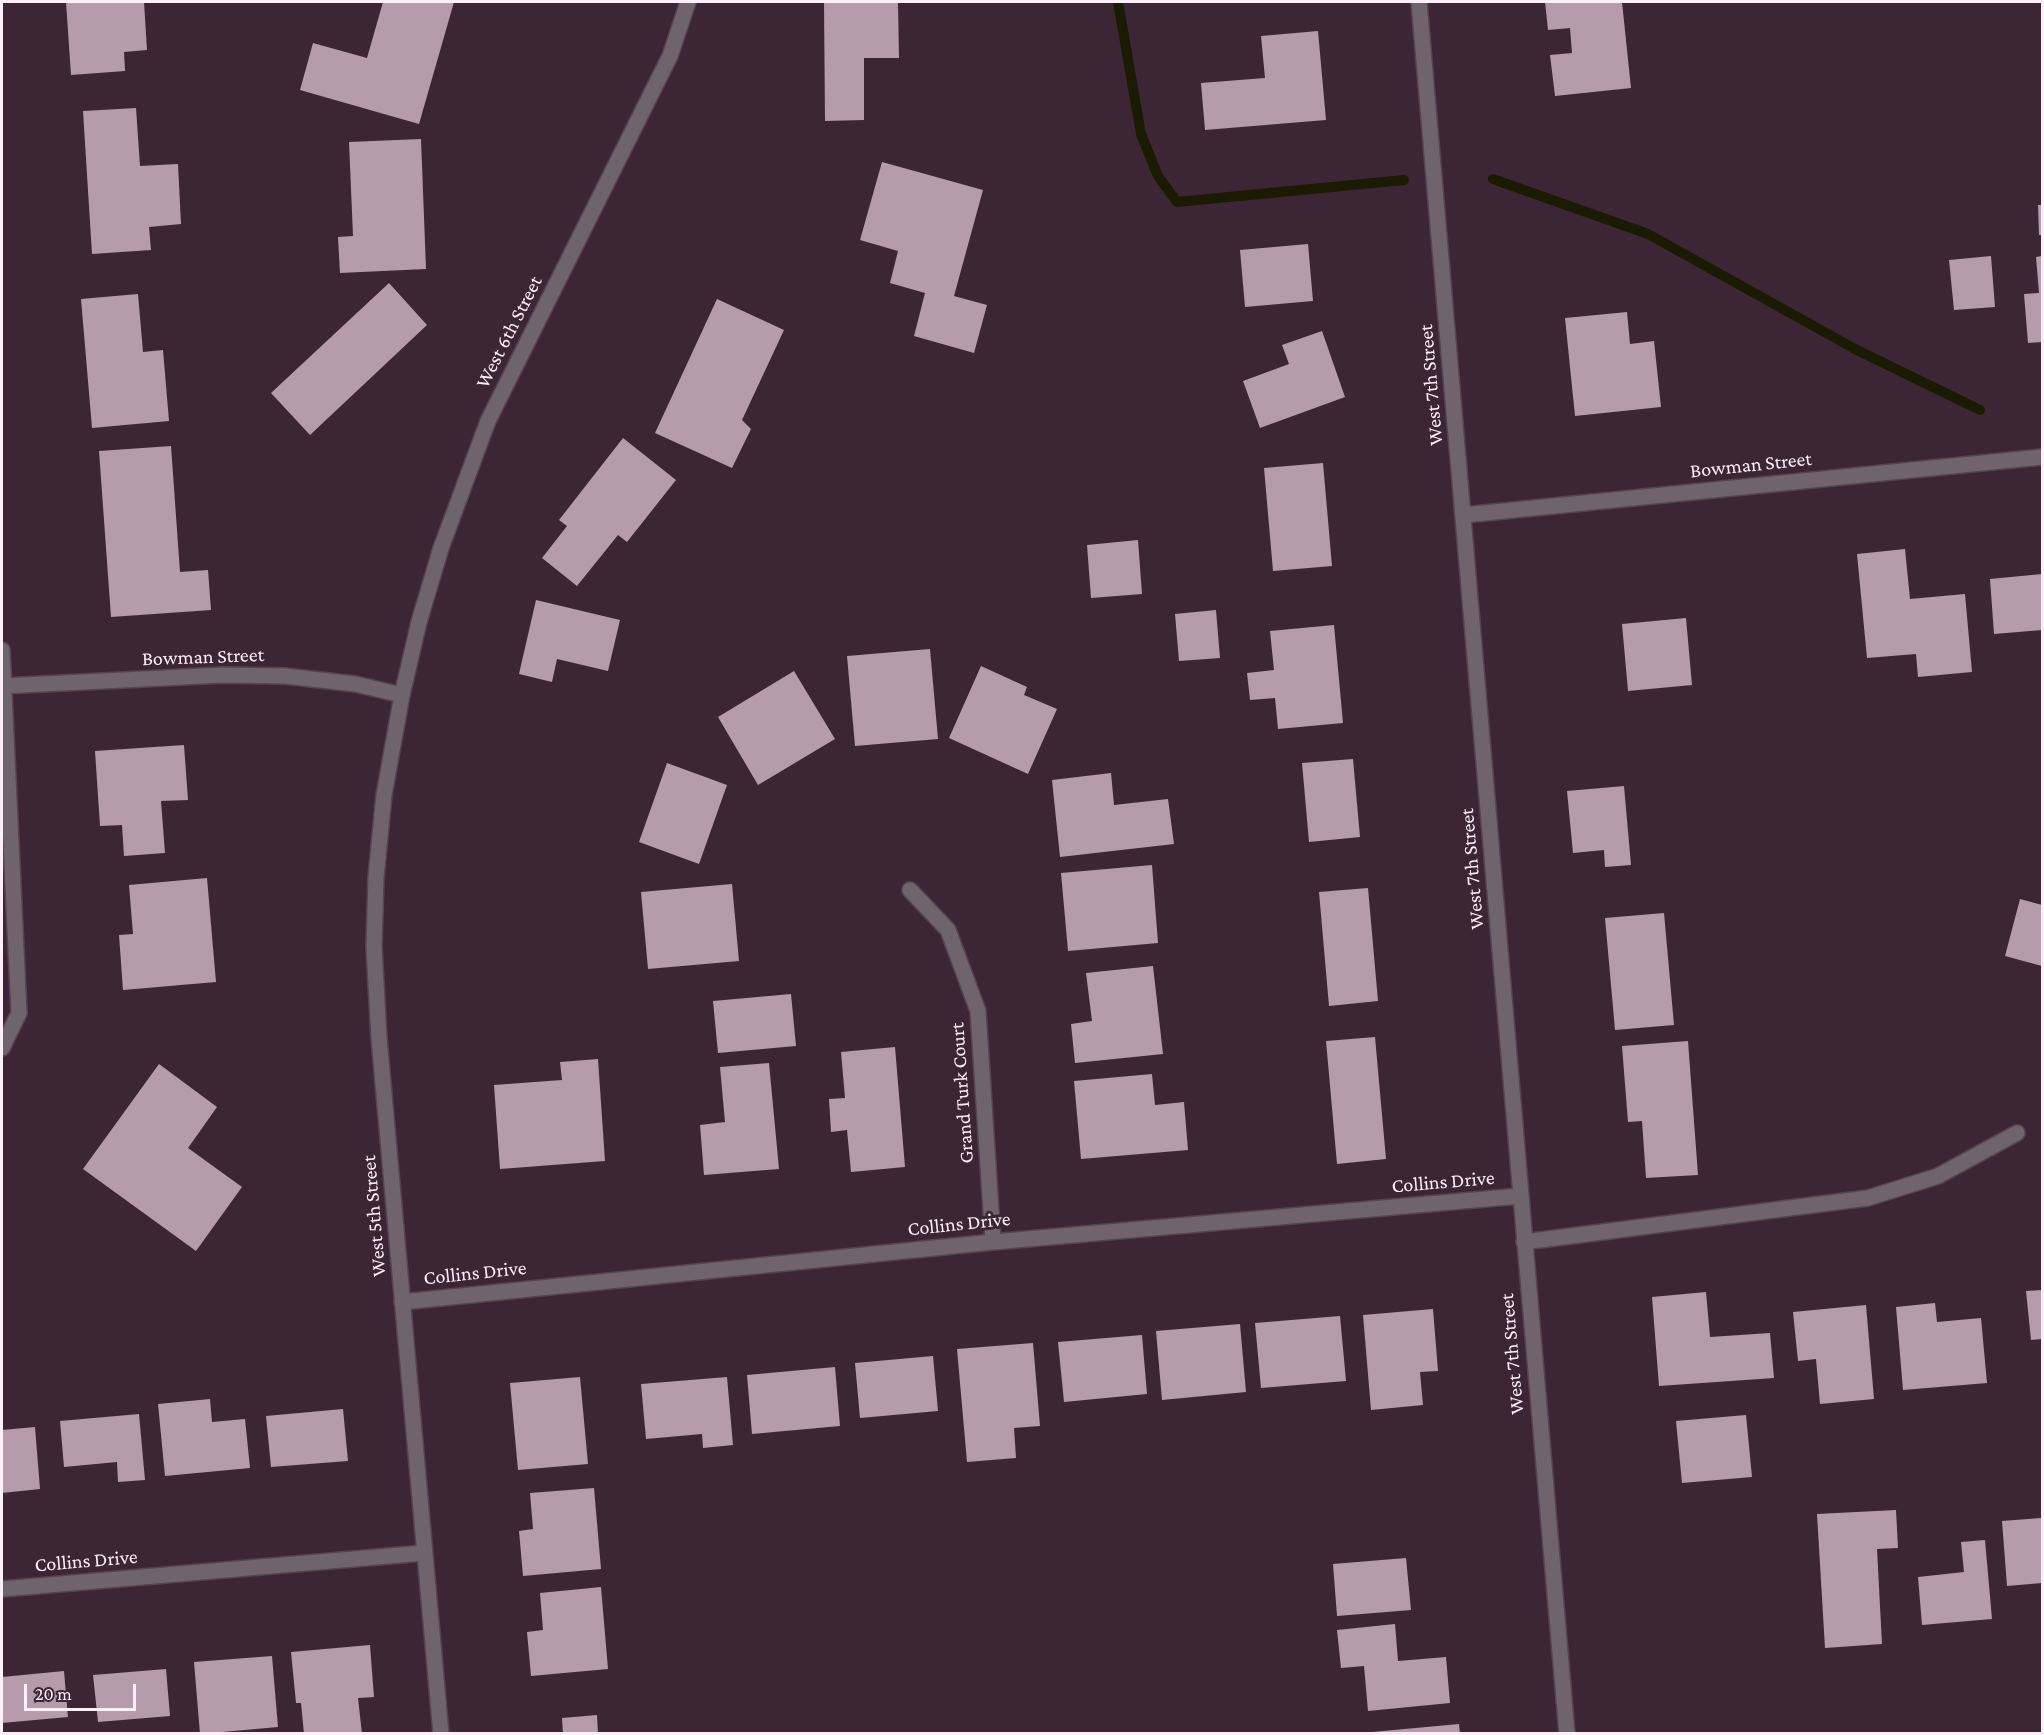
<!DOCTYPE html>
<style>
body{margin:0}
#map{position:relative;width:2044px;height:1735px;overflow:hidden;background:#3c2635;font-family:"Crimson Pro",serif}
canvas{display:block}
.frame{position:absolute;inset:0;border:3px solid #feeff9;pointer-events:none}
.scale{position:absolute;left:24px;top:1684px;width:112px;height:27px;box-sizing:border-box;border:3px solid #feeff9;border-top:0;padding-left:8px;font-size:18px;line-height:21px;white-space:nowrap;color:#feeff9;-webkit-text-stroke:4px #3c2635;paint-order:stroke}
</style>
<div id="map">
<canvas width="2044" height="1735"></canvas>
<div class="frame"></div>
<div class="scale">20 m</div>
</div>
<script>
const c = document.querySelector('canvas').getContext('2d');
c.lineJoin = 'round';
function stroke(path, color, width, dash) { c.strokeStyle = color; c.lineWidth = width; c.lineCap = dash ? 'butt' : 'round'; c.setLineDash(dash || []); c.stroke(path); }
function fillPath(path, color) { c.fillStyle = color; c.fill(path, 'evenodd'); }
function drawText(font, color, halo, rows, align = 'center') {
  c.font = font + ' "Crimson Pro",serif'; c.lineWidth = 6; c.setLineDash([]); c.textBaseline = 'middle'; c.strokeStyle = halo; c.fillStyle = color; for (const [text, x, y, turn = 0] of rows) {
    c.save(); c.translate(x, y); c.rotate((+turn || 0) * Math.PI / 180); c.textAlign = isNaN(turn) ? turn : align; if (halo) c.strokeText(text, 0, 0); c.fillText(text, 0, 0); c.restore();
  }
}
stroke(new Path2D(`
 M 1118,2 L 1141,134 L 1158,176 L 1177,202 L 1404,180
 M 1493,179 L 1648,234 L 1855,349 L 1980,410`), '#1b1a02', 10);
fillPath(new Path2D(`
 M 66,2 L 144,2 L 147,50 L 124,52 L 125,71 L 71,75 Z
 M 383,2 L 454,2 L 419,124 L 300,90 L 313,43 L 367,58 Z
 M 824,2 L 898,2 L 899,58 L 864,58 L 864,120 L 825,121 Z
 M 1545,2 L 1622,2 L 1631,88 L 1555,96 L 1550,55 L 1572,53 L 1570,28 L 1548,30 Z
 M 1318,31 L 1326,120 L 1205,130 L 1201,83 L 1265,78 L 1261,36 Z
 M 136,108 L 140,166 L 178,164 L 181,224 L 149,227 L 151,250 L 92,254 L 83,111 Z
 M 421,139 L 426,269 L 340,273 L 338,237 L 353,236 L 349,142 Z
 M 882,162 L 983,190 L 954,296 L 987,305 L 974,353 L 914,336 L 925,293 L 890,283 L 898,251 L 860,240 Z
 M 2038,205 L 2042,205 L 2042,235 L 2039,235 Z
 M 1308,244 L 1313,301 L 1245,307 L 1240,250 Z
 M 1991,256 L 1995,307 L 1954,310 L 1949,260 Z
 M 2042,256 L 2042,342 L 2028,343 L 2024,294 L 2039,293 L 2036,257 Z
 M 389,283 L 427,325 L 310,435 L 271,393 Z
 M 138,294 L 143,352 L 163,350 L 169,421 L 92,428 L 81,299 Z
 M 717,299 L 784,330 L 742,420 L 751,429 L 732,468 L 655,433 Z
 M 1627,312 L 1630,344 L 1654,341 L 1661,407 L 1575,416 L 1565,318 Z
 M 1322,331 L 1345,397 L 1260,428 L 1243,381 L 1289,364 L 1282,345 Z
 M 623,438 L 676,480 L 627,542 L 618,535 L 577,586 L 542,558 L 567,526 L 559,520 Z
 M 171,446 L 180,572 L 208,570 L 211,610 L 111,617 L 99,451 Z
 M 1323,463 L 1332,566 L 1273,571 L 1264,468 Z
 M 1138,540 L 1142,594 L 1091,598 L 1087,545 Z
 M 1905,549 L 1910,599 L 1965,594 L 1972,672 L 1918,677 L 1916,654 L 1867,658 L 1857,554 Z
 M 2042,574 L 2042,630 L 1994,634 L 1990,579 Z
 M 536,600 L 620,620 L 608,671 L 557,659 L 552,682 L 519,674 Z
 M 1216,610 L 1220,658 L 1179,661 L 1175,614 Z
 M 1686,618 L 1692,685 L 1628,691 L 1622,624 Z
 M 1334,625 L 1343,723 L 1278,729 L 1275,698 L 1250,700 L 1247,673 L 1274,670 L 1270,631 Z
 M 930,649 L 938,739 L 855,746 L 847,656 Z
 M 981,666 L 1027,687 L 1024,695 L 1057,709 L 1028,774 L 949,738 Z
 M 794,671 L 835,739 L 758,785 L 718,717 Z
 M 184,745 L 188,800 L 161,801 L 165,853 L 124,856 L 122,825 L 100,826 L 95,751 Z
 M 1353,759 L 1360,837 L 1309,842 L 1302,763 Z
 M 667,763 L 727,785 L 699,864 L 639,842 Z
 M 1111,773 L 1114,805 L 1168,799 L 1174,844 L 1060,857 L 1052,780 Z
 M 1624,786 L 1631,865 L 1605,867 L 1604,850 L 1573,853 L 1567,791 Z
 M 1152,865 L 1158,943 L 1068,951 L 1061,873 Z
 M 207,878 L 216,982 L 123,990 L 119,935 L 133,934 L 129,885 Z
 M 732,884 L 739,961 L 648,969 L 641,892 Z
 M 1368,888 L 1378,1001 L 1329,1006 L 1319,892 Z
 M 2020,899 L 2042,905 L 2042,966 L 2005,956 Z
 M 1664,913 L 1674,1025 L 1615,1030 L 1605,918 Z
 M 1153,966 L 1163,1054 L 1075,1063 L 1071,1024 L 1092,1021 L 1086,973 Z
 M 791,994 L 796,1046 L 718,1053 L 713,1001 Z
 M 1375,1037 L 1386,1159 L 1337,1164 L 1326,1041 Z
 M 1688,1041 L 1698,1175 L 1646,1178 L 1642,1121 L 1628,1122 L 1622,1046 Z
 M 895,1047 L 905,1167 L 851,1172 L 847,1130 L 831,1132 L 829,1099 L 845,1098 L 841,1052 Z
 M 598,1059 L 605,1161 L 500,1169 L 494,1085 L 562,1080 L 560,1062 Z
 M 769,1063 L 779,1169 L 704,1175 L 700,1125 L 725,1122 L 720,1067 Z
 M 159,1064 L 217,1107 L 188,1148 L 242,1187 L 196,1251 L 83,1169 Z
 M 1152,1074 L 1155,1105 L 1184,1102 L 1188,1150 L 1081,1159 L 1074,1081 Z
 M 2042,1290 L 2042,1339 L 2031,1340 L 2026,1291 Z
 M 1706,1292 L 1710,1337 L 1770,1333 L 1774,1378 L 1659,1386 L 1652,1297 Z
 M 1935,1303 L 1937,1322 L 1981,1318 L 1987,1383 L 1903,1390 L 1896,1307 Z
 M 1866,1305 L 1874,1399 L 1820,1404 L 1816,1359 L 1798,1361 L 1793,1312 Z
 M 1433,1309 L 1438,1371 L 1420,1372 L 1423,1405 L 1371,1410 L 1363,1315 Z
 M 1340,1316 L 1346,1381 L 1261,1388 L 1255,1323 Z
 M 1240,1324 L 1246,1392 L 1162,1400 L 1156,1331 Z
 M 1142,1335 L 1147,1394 L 1064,1402 L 1058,1342 Z
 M 1033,1343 L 1040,1426 L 1014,1428 L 1016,1458 L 967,1462 L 957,1349 Z
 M 933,1356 L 938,1411 L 860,1418 L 855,1363 Z
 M 835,1367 L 840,1426 L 752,1434 L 747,1375 Z
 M 580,1377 L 588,1464 L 518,1470 L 510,1383 Z
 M 727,1377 L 733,1445 L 703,1448 L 702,1434 L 646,1439 L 641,1384 Z
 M 210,1399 L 212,1422 L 245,1419 L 250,1468 L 165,1476 L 158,1404 Z
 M 343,1409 L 348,1461 L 271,1467 L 266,1416 Z
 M 139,1414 L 145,1480 L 118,1482 L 117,1462 L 64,1467 L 60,1421 Z
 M 1746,1415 L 1752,1477 L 1682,1483 L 1676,1421 Z
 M 35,1427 L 40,1489 L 2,1493 L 2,1430 Z
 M 594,1488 L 601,1569 L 523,1576 L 519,1531 L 533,1529 L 530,1493 Z
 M 1896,1510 L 1898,1548 L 1877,1549 L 1882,1644 L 1825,1648 L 1817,1514 Z
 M 2041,1518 L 2042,1583 L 2007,1586 L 2002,1521 Z
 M 1985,1540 L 1992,1619 L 1922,1625 L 1918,1577 L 1964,1572 L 1961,1542 Z
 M 1406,1558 L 1411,1610 L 1337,1616 L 1333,1564 Z
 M 601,1587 L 608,1669 L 531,1676 L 527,1632 L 543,1630 L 540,1593 Z
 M 1395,1624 L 1398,1661 L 1446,1657 L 1450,1703 L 1368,1711 L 1364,1666 L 1341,1668 L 1337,1630 Z
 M 370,1645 L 374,1697 L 358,1698 L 362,1734 L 304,1734 L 301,1703 L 296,1703 L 291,1652 Z
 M 272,1656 L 278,1727 L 200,1734 L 194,1662 Z
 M 166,1669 L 170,1716 L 98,1722 L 93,1675 Z
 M 64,1671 L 68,1717 L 2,1723 L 2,1677 Z
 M 597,1715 L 598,1734 L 563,1734 L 562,1718 Z
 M 1459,1724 L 1460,1734 L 1372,1734 L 1372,1732 Z`), '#b69bad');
const minor = new Path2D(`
 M 1419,2 L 1567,1734
 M 1464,515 L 2042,457
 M 2,650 L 19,1013 L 2,1048
 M 3,686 L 223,675 L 285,676 L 355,684 L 402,695
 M 910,890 L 948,930 L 978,1011 L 993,1242
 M 1524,1242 L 1868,1198 L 1938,1176 L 2017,1133
 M 402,1302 L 993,1242 L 1520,1196
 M 2,1589 L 424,1553`);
const tertiary = new Path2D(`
 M 441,1734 L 379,1038 L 374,947 L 376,877 L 384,795 L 402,695 L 419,622 L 441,548 L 488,421 L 670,56 L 688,2`);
stroke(minor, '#574250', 18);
stroke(tertiary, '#574250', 18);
stroke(minor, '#6f646b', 15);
stroke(tertiary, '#6f646b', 15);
drawText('20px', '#feeff9', '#3c2635', [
 ["West 6th Street",509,332,-63],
 ["West 7th Street",1431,385,-95],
 ["Bowman Street",1751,465,-6],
 ["Bowman Street",203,657,-2],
 ["West 7th Street",1472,869,-95],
 ["Grand Turk Court",962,1093,-94],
 ["Collins Drive",1443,1182,-5],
 ["West 5th Street",374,1216,-95],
 ["Collins Drive",959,1224,-6],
 ["Collins Drive",475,1273,-6],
 ["West 7th Street",1512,1354,-95],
 ["Collins Drive",86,1561,-5]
]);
</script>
